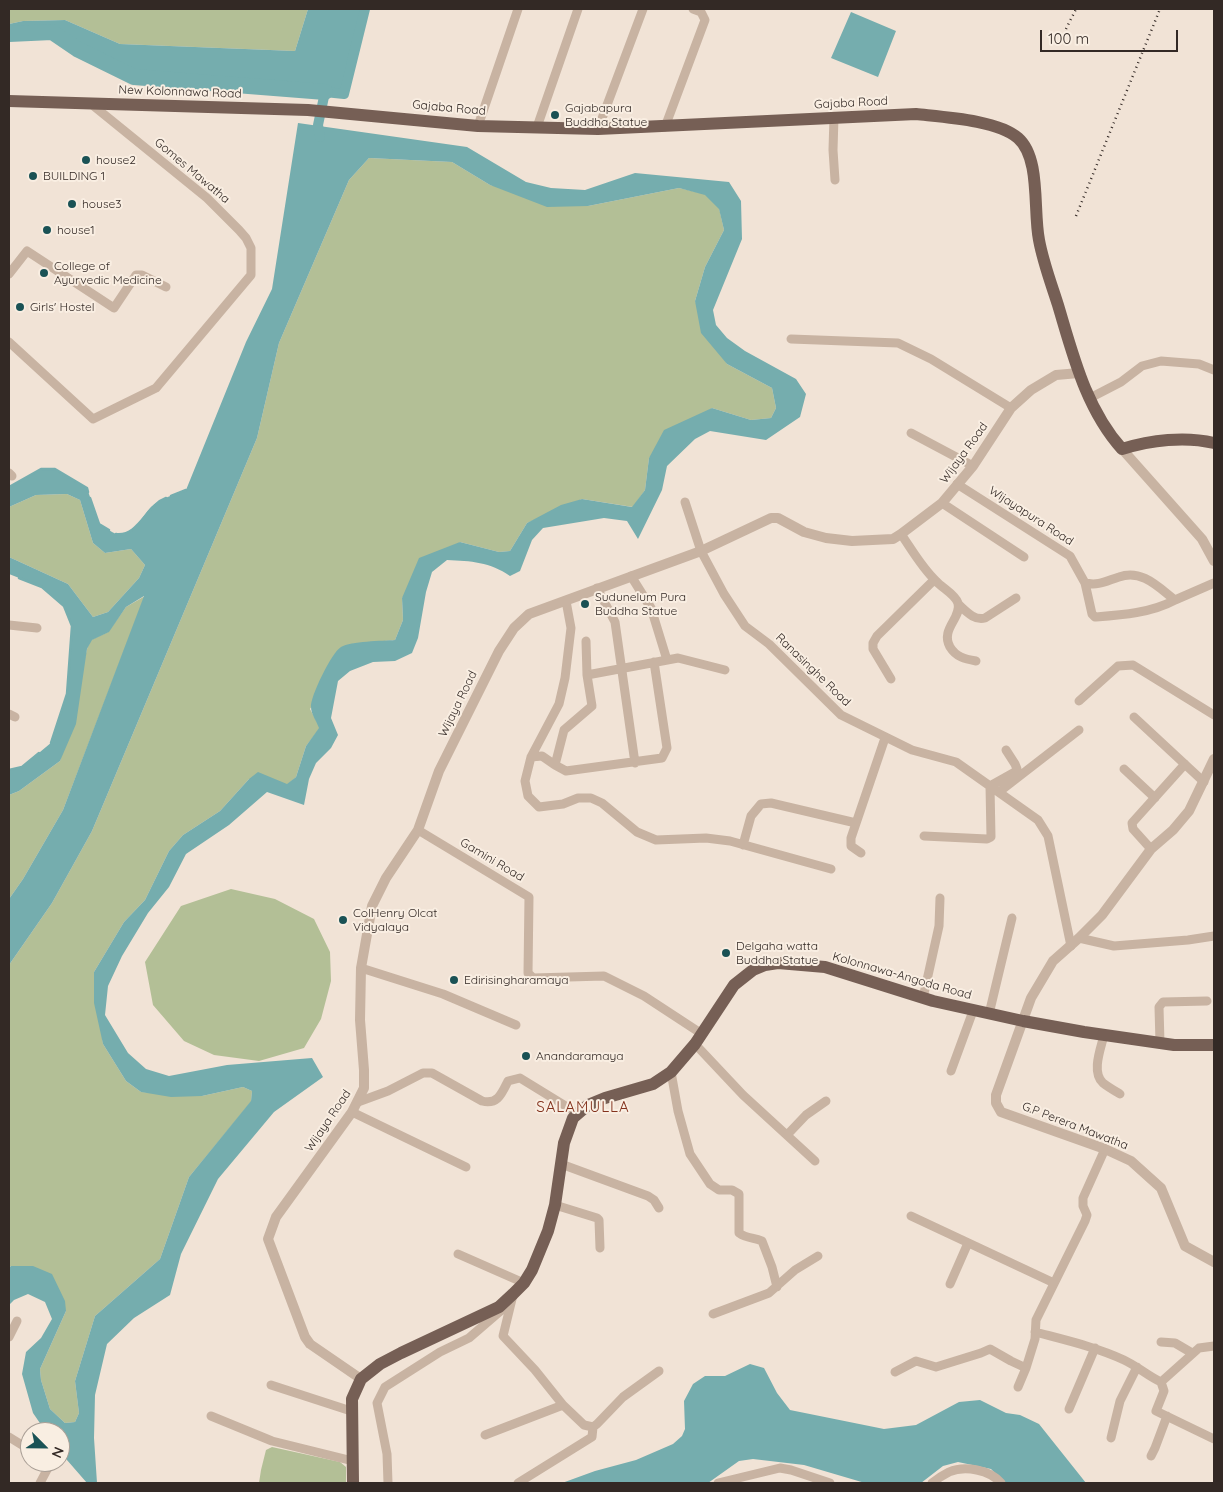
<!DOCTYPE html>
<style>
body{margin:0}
#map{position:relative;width:1223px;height:1492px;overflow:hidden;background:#f1e3d6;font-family:Quicksand,sans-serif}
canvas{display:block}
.frame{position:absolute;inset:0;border:10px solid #332925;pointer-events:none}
.north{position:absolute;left:20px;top:1422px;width:50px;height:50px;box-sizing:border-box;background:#f9eee2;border:1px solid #aa9f96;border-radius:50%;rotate:113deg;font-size:14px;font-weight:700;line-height:20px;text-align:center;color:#332925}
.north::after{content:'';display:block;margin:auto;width:18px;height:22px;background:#1a5255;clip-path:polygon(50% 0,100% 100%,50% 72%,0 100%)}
.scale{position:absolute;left:1040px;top:30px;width:138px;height:22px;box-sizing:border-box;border:2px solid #332925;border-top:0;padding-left:6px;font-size:15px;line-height:18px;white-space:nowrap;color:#332925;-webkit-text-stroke:4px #f9eee2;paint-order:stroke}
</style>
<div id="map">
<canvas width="1223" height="1492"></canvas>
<div class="frame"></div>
<div class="north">N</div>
<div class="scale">100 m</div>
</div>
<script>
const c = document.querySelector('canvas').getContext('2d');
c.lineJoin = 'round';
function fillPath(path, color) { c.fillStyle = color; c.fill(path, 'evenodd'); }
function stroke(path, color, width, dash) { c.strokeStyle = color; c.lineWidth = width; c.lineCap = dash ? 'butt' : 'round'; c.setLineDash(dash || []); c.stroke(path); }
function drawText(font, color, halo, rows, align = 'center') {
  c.font = font + ' Quicksand,sans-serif'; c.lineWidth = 4; c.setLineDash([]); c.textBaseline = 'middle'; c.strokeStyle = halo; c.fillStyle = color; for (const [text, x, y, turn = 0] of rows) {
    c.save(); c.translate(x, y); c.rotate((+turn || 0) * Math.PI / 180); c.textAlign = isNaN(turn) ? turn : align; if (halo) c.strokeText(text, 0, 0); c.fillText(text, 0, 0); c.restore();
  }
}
fillPath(new Path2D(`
 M 9,9 L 308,9 L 295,51 L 120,44 L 65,20 L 23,21 L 9,24 Z
 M 369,158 L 452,162 L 490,185 L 588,206 L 679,188 L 705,194 L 719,208 L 724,230 L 705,267 L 695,301 L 727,364 L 772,388 L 776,408 L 771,418 L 751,420 L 712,408 L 649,458 L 645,490 L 633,507 L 582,499 L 527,523 L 510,551 L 499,552 L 460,542 L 402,598 L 403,620 L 395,640 L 352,644 L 310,709 L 320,728 L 306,746 L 296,777 L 287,785 L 249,779 L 220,811 L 183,835 L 169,851 L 145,900 L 124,922 L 94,972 L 103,1044 L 126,1081 L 141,1092 L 202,1096 L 243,1087 L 252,1091 L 251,1102 L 189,1177 L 160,1259 L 95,1316 L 75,1381 L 79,1413 L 75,1422 L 65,1423 L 50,1409 L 41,1380 L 40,1369 L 66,1311 L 11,1266 L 9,1268 L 9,965 L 52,903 L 92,831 L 257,438 L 279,343 L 349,180 Z
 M 67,494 L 80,500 L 93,543 L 105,553 L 131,549 L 145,565 L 139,578 L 108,612 L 93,617 L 68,584 L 9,557 L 9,507 L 36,495 Z
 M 145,596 L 63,810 L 23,879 L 9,899 L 9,795 L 19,791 L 60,761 L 87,649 L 91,640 L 108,632 L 126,607 Z
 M 231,889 L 275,899 L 314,919 L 330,952 L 331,981 L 321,1019 L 304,1048 L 259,1061 L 214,1055 L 184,1041 L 153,1005 L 145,962 L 181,906 Z
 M 272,1447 L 340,1462 L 346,1467 L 346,1483 L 259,1483 L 261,1470 L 266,1450 Z`), '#b3bf96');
fillPath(new Path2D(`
 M 308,9 L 365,9 L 344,94 L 134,77 L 77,49 L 52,32 L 9,34 L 9,24 L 23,21 L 65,20 L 120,44 L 295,51 Z
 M 851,12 L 896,31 L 878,77 L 831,58 Z
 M 298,123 L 467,147 L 526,182 L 551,188 L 585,190 L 635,173 L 729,182 L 741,201 L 742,239 L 713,310 L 716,325 L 727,338 L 745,351 L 796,379 L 806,394 L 800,417 L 766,440 L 710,431 L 695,439 L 667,466 L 662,490 L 638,539 L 627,521 L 604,518 L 543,528 L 532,540 L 520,571 L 510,576 C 490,562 471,561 447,560 L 432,572 L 426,592 L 418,638 L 412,653 L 395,661 L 373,662 L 350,671 L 338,681 L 331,718 L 338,735 L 331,748 L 316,763 L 309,779 L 304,805 L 267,792 L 229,825 L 186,854 L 169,887 L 148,913 L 122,956 L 108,986 L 105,1015 L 128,1053 L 146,1069 L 169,1076 L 227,1065 L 312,1058 L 323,1077 L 274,1112 L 218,1179 L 181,1254 L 170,1295 L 134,1318 L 107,1344 L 95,1395 L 94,1438 L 97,1483 L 87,1483 L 60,1452 L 60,1432 L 46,1432 L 33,1413 L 22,1374 L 26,1352 L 41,1338 L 52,1319 L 45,1302 L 28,1294 L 14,1300 L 9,1305 L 9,1268 L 11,1266 L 33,1266 L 52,1274 L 65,1301 L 66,1311 L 40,1369 L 41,1380 L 50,1409 L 65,1423 L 75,1422 L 79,1413 L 75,1381 L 95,1316 L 160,1259 L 189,1177 L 251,1101 L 252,1091 L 243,1087 L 202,1096 L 171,1097 L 141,1092 L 126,1081 L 103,1044 L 94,1003 L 94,972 L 124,922 L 145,900 L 169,851 L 183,835 L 220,811 L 249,779 L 258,772 L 287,784 L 296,777 L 306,746 L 319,728 C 317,722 311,714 311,707 C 310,697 332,652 341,647 C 351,641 382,641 395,640 L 403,620 L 402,598 L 419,558 L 460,542 L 499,552 L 510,551 L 527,523 L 561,505 L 582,499 L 632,507 L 645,490 L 649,458 L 664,430 L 712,408 L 751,420 L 771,418 L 776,408 L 772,388 L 727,364 L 701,333 L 695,301 L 705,267 L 724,230 L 719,209 L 705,195 L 679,188 L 588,206 L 547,207 L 490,185 L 452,162 L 369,158 L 349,180 L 279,343 L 257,438 L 92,831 L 52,903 L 9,965 L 9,899 L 23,879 L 63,810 L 144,596 L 126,607 L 109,632 L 92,640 L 87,649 L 76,724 L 60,761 L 19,791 L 9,795 L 9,770 L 22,767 L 52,742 L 67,694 L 72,626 L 64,606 L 42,587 L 9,574 L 9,557 L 68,584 L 93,617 L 108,612 L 139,578 L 145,565 L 131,549 L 105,553 L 93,543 L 80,500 L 67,494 L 36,495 L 9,507 L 9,487 L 41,469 L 55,469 L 87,488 L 99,524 C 105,527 111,532 116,534 C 133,539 142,516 151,507 C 161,498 174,495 186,490 L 246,342 L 272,289 Z
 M 750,1364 L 764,1368 L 777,1393 L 790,1410 L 884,1429 L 916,1425 L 959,1402 L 980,1400 L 1006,1413 L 1020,1415 L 1039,1424 L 1086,1483 L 1005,1483 L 991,1469 L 958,1462 L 943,1466 L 921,1483 L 865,1483 L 804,1465 L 753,1459 L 739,1461 L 708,1483 L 562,1483 L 595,1471 L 636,1460 L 673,1444 L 682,1436 L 685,1429 L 684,1401 L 693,1384 L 705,1376 L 725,1376 Z`), '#75adae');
stroke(new Path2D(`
 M 9,487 L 41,469 L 55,469 L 87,488 L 88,492
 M 171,496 L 186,490
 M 90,498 L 99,524 L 109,530
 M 116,534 C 139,537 146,505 166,498
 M 19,578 L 42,587 L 64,606 L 72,626 L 67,694 L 51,743
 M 9,770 L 22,767 L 39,753`), '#75adae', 2.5);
stroke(new Path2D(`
 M 320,137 L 318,125 L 325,92 L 344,94 L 365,9`), '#75adae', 10);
stroke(new Path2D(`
 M 9,34 L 52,32 L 77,49 L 134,77 L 325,92`), '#75adae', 16);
stroke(new Path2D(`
 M 834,117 L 833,150 L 835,180
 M 478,126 L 518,9
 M 537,127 L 578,9
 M 665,127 L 705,20 L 701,12 L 693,9
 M 598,129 L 643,9
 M 9,274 L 27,251 L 114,308 L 136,275 L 142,275 L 166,287
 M 791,339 L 898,343 L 931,359 L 1011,408
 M 9,342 L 93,419 L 156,388 L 251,275 L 251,248 L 246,238 L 239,230 L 207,198 L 90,103
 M 1090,398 L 1121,382 L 1142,366 L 1161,361 L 1199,364 L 1214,370
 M 911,433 L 973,466
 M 9,473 L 12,476
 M 957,484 L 1070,556 L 1085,583 C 1099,586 1106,581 1119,577 C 1142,569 1158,587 1175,600 L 1214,583
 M 685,502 L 701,551 L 724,594 L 745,626 L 769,644 L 841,715 L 912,750 L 956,762 L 1038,820 L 1048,836 L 1071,946
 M 942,503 L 1024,557
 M 901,534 C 912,550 922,568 936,581 C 942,588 955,594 958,603 C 962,618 940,629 950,647 C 956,657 965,659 976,661
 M 631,576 L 651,608 L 667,660
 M 1085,583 L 1092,614 L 1095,617 C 1122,615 1151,613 1175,600
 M 597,588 L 615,622 L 635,763
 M 566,601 L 571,628 L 565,678 L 559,704 L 531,757 L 525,781 L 528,796 L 539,807 L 563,804 L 578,798 L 591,798 L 602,803 L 637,832 L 656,840 L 706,838 L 730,841 L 831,869
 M 958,604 C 966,611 974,621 985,618 L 1016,598
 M 9,625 L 37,628
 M 586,641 L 587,675 L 592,706 L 564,730 L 555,765 L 566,771 L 662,758 L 667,748 L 654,662
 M 587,675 L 678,658 L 725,670
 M 891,679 L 873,649 L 873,643 L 877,636 L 934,580
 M 1079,701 L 1118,666 L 1133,665 L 1214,715
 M 9,714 L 15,717
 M 1134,717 L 1204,782
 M 531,757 L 542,756 L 555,765
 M 1124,769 L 1155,798
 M 999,792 L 1079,730
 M 418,830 L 529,897 L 528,973 L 533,978 L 604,976 L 644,996 L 702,1034
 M 924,836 L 987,839 L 991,837 L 990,786 L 1015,772 L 1017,769 L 1015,764 L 1006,750
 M 743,845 L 751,816 L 761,804 L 771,803 L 856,823
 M 1151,849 L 1133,829 L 1132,823 L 1185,764
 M 861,853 L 851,846 L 851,838 L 885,738
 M 1079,938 L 1114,946 L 1188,940 L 1214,936
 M 361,968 L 443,994 L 516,1025
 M 923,998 L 939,926 L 940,898
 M 989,1014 L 1012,918
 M 1104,1035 C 1101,1048 1091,1072 1103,1083 C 1108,1087 1115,1091 1120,1094
 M 1160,1043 L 1159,1007 L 1163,1002 L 1207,1001
 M 695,1044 L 743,1095 L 815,1161
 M 951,1071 L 973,1011
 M 671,1072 L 678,1111 L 690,1154 L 710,1184 L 719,1190 L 732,1190 L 739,1194 L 739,1233 C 747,1239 754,1237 762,1241 L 772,1267 L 777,1287
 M 358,1102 L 388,1091 L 423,1073 L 432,1073 L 482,1101 C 498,1105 502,1093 508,1081 L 520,1078 L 577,1113
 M 352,1112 L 466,1167
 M 787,1135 L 806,1115 L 826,1101
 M 561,1164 L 648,1196 L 654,1200 L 659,1208
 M 555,1205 L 597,1218 L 599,1220 L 600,1248
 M 911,1216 L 1054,1283
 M 458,1254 L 524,1283
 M 950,1284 L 968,1243
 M 513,1295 L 503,1336 L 535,1370 L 563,1405 L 584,1425 L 593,1427 L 597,1424 L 623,1397 L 659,1371
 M 713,1314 L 769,1293 L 795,1270 L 818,1256
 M 1035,1332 C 1065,1340 1096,1347 1124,1360 C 1137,1366 1148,1376 1161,1382 L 1199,1348 L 1214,1346
 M 9,1337 L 17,1321
 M 1161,1342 L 1175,1343 L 1192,1353
 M 895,1372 L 916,1361 L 936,1367 L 981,1353 L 990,1349 L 1011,1361 L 1026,1368
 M 1161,1382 L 1164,1391 L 1156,1411 L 1214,1439
 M 271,1385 L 351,1411
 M 1018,1387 L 1026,1368 L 1035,1339 L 1036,1320 L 1085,1221 L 1087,1215 L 1083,1206 L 1083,1198 L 1105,1149
 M 1069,1409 L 1095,1348
 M 211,1416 L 272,1441 L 353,1461
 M 485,1435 L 563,1405
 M 9,1437 L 30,1450
 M 1111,1438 L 1120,1401 L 1137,1367
 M 1151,1456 L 1155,1448 L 1167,1416
 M 40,1483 L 49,1466 L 47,1462
 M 388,1483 L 387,1454 L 377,1403 L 385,1387 L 440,1352 L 469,1338 L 505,1307
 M 518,1483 L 592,1437 L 593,1427
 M 718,1483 L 780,1468 L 791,1470 L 830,1483
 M 932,1483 C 937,1479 943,1475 949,1472 C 965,1465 990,1470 1001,1483`), '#c8b3a2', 9);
stroke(new Path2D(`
 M 1122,449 L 1202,539 L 1214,561
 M 1214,759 L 1189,811 L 1173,830 L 1151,849 L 1102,915 L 1079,938 L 1053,961 L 1031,998 L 996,1095 L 996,1103 L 1001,1112 L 1105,1149 L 1131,1161 L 1161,1188 L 1185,1246 L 1214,1262
 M 361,1379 L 310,1344 L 305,1337 L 268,1239 L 276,1217 L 352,1112 L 364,1088 L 364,1070 L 360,1020 L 361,968 L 372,906 L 386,878 L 418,830 L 439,771 L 499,651 L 514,628 L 529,614 L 701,551 L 771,518 L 778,518 L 804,532 L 826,538 L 852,541 L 893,539 L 901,534 L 942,503 L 973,466 L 1011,408 L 1031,390 L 1056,375 L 1079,373`), '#c8b3a2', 10);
stroke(new Path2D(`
 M 9,101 L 308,110 L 478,126 L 598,129 L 916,114 C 943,117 998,120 1018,138 C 1041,158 1033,211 1039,240 C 1043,262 1051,283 1058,305 C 1073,355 1086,409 1122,449 C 1151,440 1185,436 1214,443
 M 353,1483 L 352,1399 L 361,1379 L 380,1364 L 401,1353 L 499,1307 L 513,1294 L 524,1283 L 532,1270 L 548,1231 L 555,1205 L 564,1143 L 573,1118 L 588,1105 L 605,1098 L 653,1084 L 671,1072 L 695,1044 L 734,985 L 753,970 L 765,965 L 778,963 L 825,967 L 933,1001 L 1023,1021 L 1084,1032 L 1174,1045 L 1214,1045`), '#765f55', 12);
stroke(new Path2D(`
 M 1066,29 L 1076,9
 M 1076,216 L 1160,9`), '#332925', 2.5, [1, 4]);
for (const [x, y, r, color] of [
 [555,115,5,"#1a5255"],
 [86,160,5,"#1a5255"],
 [33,176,5,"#1a5255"],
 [72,204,5,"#1a5255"],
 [47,230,5,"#1a5255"],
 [44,273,5,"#1a5255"],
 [20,307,5,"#1a5255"],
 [585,604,5,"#1a5255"],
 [343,920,5,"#1a5255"],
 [726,953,5,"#1a5255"],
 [454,980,5,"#1a5255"],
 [526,1056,5,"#1a5255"]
]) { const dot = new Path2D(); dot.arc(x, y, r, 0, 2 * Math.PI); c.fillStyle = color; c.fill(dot); stroke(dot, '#f9eee2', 2); }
drawText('12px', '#332925', '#f9eee2', [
 ["New Kolonnawa Road",180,92,2],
 ["Gajaba Road",851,103,-3],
 ["Gajaba Road",449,108,5],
 ["Gomes Mawatha",192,171,40],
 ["Wijaya Road",964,453,-54],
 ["Wijayapura Road",1031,516,33],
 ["Ranasinghe Road",813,670,44],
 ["Wijaya Road",458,704,-64],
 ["Gamini Road",492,860,31],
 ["Kolonnawa-Angoda Road",902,976,16],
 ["Wijaya Road",328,1121,-56],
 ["G.P Perera Mawatha",1075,1126,21]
]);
drawText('12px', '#332925', '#f9eee2', [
 ["Gajabapura",565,108],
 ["Buddha Statue",565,122],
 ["house2",96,160],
 ["BUILDING 1",43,176],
 ["house3",82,204],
 ["house1",57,230],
 ["College of",54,266],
 ["Ayurvedic Medicine",54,280],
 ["Girls' Hostel",30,307],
 ["Sudunelum Pura",595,597],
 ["Buddha Statue",595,611],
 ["ColHenry Olcat",353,913],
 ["Vidyalaya",353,927],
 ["Delgaha watta",736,946],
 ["Buddha Statue",736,960],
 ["Edirisingharamaya",464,980],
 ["Anandaramaya",536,1056]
], 'left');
c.letterSpacing = '1px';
drawText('15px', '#83321d', '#f9eee2', [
 ["SALAMULLA",583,1107]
]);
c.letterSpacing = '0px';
</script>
